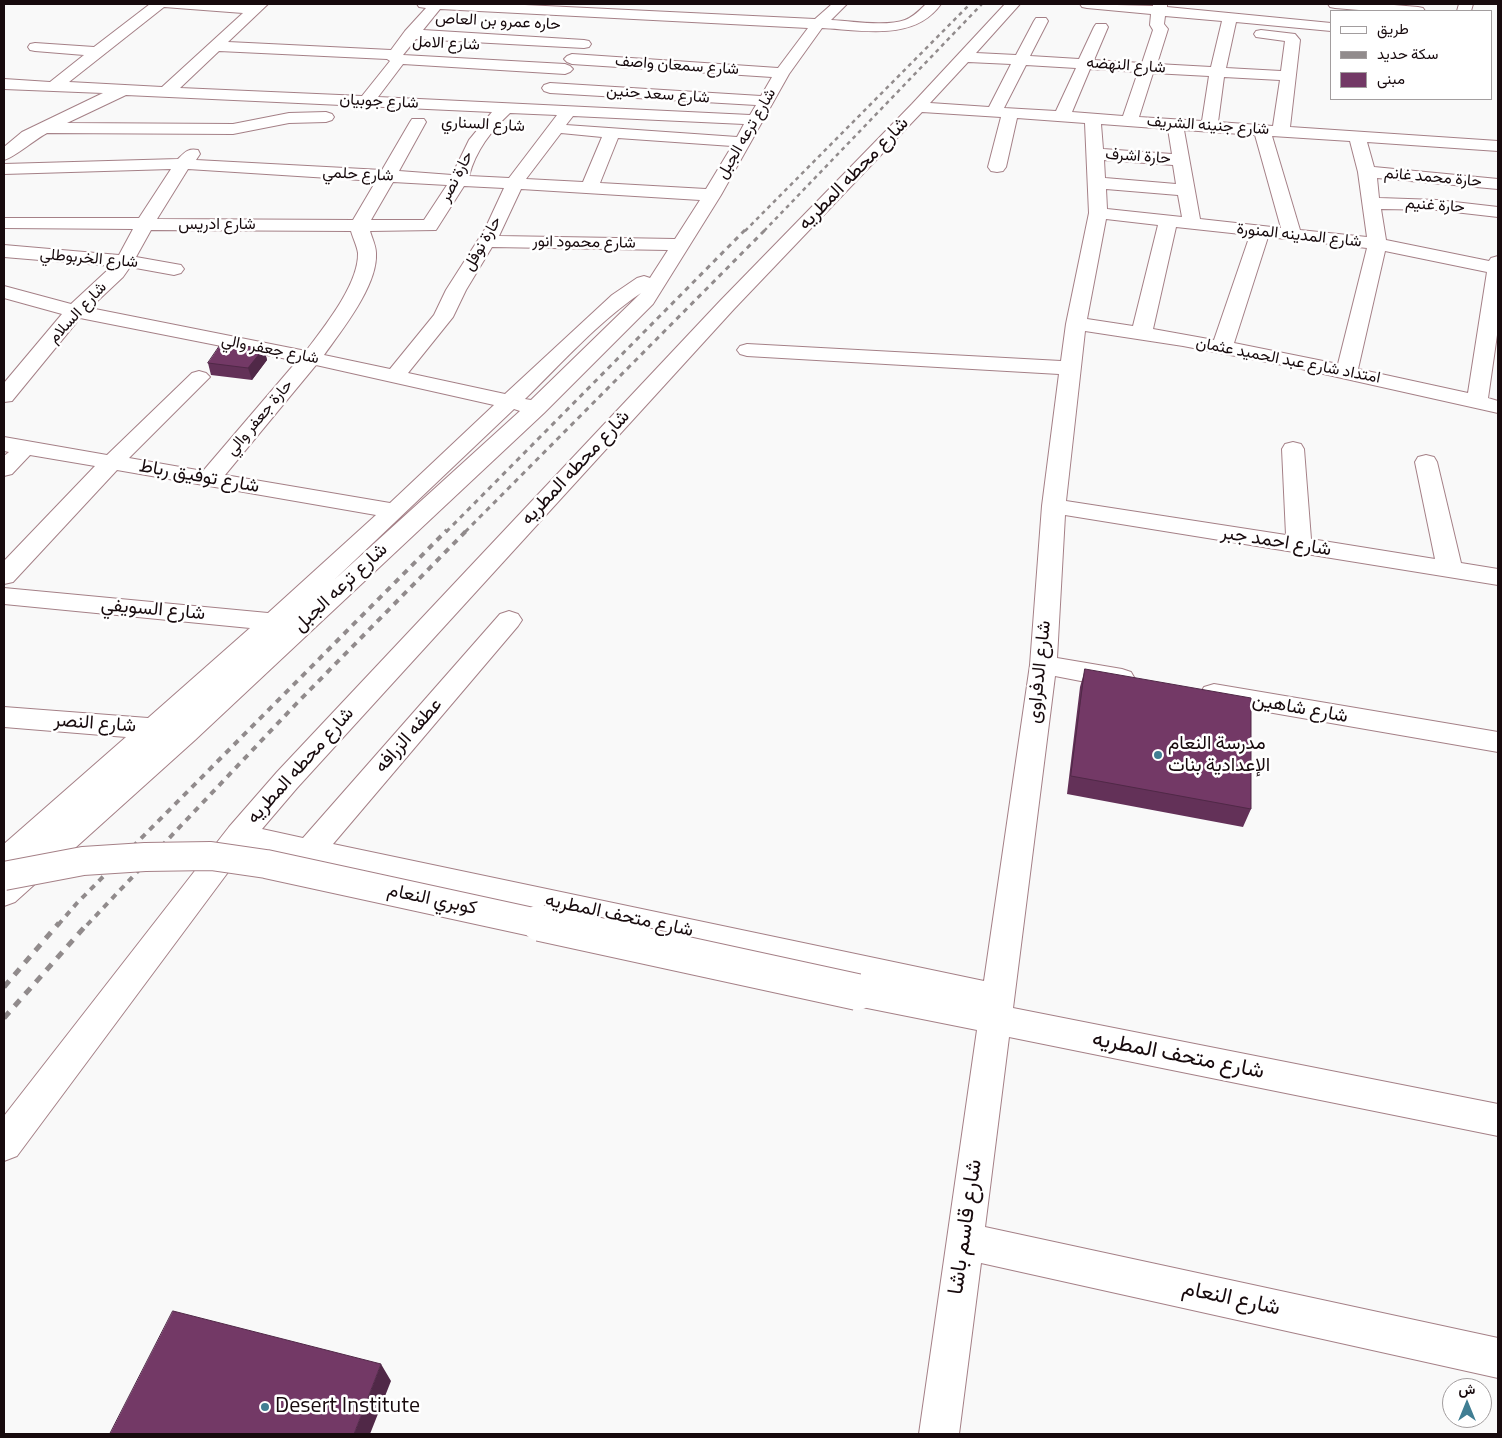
<!DOCTYPE html>
<meta charset="utf-8">
<style>
body{margin:0}
#map{position:relative;width:1502px;height:1438px;overflow:hidden;background:#f9f9f9;font-family:"Titillium Web",Vazirmatn,sans-serif}
canvas{display:block}
.frame{position:absolute;inset:0;border:5px solid #170a0d;pointer-events:none}
.legend{position:absolute;left:1330px;top:10px;width:162px;height:90px;box-sizing:border-box;background:#fff;border:1px solid #a29d9e;margin:0;padding:6px 9px;list-style:none;font-size:15px;color:#170a0d}
.legend li{display:flex;align-items:center;gap:10px;height:25px}
.legend b{width:25px;border:1px solid #a29d9e}
.north{position:absolute;left:1442px;top:1378px;width:50px;height:50px;box-sizing:border-box;background:#fff;border:1px solid #a29d9e;border-radius:50%;rotate:0deg;font-size:14px;font-weight:700;line-height:20px;text-align:center;color:#170a0d}
.north::after{content:'';display:block;margin:auto;width:18px;height:22px;background:#407e93;clip-path:polygon(50% 0,100% 100%,50% 72%,0 100%)}
</style>
<div id="map">
<canvas width="1502" height="1438"></canvas>
<div class="frame"></div>
<ul class="legend">
<li><b style="height:6px;background:#fff"></b>طريق</li>
<li><b style="height:6px;background:#918b8c"></b>سكة حديد</li>
<li><b style="height:14px;background:#733966"></b>مبنى</li>
</ul>
<div class="north">ش</div>
</div>
<script>
const c = document.querySelector('canvas').getContext('2d');
c.lineJoin = 'round';
function stroke(path, color, width, dash) { c.strokeStyle = color; c.lineWidth = width; c.lineCap = dash ? 'butt' : 'round'; c.setLineDash(dash || []); c.stroke(path); }
function fillPath(path, color) { c.fillStyle = color; c.fill(path, 'evenodd'); }
function drawText(font, color, halo, rows, align = 'center') {
  c.font = font + ' "Titillium Web",Vazirmatn,sans-serif'; c.lineWidth = 5; c.setLineDash([]); c.textBaseline = 'middle'; c.strokeStyle = halo; c.fillStyle = color; for (const [text, x, y, turn = 0] of rows) {
    c.save(); c.translate(x, y); c.rotate((+turn || 0) * Math.PI / 180); c.textAlign = isNaN(turn) ? turn : align; if (halo) c.strokeText(text, 0, 0); c.fillText(text, 0, 0); c.restore();
  }
}
const minor = new Path2D(`
 M 150,4 L 268,4 L 228,42 L 391,50 L 405,31 L 426,8 L 419,7 L 417,4 L 504,4 L 815,19 L 832,4 L 847,4 L 831,20 C 851,21 886,27 905,20 C 913,17 920,10 926,4 L 941,4 C 914,42 862,30 822,28 L 789,74 L 721,195 L 653,304 L 544,413 L 195,740 L 15,902 L 4,906 L 4,844 L 126,737 L 4,727 L 4,707 L 148,718 L 250,628 L 4,604 L 4,588 L 268,613 L 376,515 L 117,470 L 13,582 L 4,584 L 4,561 L 95,466 L 30,455 L 12,474 L 4,476 L 4,456 L 9,452 L 4,451 L 4,437 L 107,455 L 192,373 L 199,371 L 206,373 L 210,377 L 129,458 L 203,471 L 297,361 L 80,318 L 12,401 L 4,402 L 4,383 L 62,314 L 4,298 L 4,286 L 71,304 L 112,266 L 4,257 L 4,245 L 119,255 L 133,229 L 4,228 L 4,218 L 139,218 L 171,169 L 4,174 L 4,164 L 178,159 C 185,152 188,148 198,150 L 200,154 L 196,160 L 382,170 L 410,122 L 412,119 L 424,119 L 426,122 L 399,171 L 452,175 L 469,140 L 492,112 L 126,95 L 67,123 L 233,124 L 289,113 L 326,112 L 332,114 L 334,117 L 332,120 L 326,122 L 289,123 L 233,134 L 47,133 C 34,140 15,157 4,160 L 4,147 L 22,132 L 103,93 L 4,89 L 4,79 L 50,82 L 84,55 L 35,51 L 30,50 L 28,47 L 30,44 L 35,43 L 94,47 ZM 164,7 L 243,13 L 162,87 L 69,82 ZM 440,9 L 808,28 L 778,68 L 572,54 L 567,56 L 564,59 L 567,62 L 572,64 L 772,77 L 761,96 L 550,83 L 544,85 L 542,88 L 544,91 L 550,93 L 756,105 L 750,115 L 378,97 L 403,64 L 565,74 L 570,72 L 573,69 L 570,66 L 565,64 L 403,55 L 416,39 L 584,48 L 589,47 L 591,44 L 589,41 L 584,40 L 423,30 ZM 219,51 L 387,59 L 390,61 L 362,96 L 180,88 ZM 510,113 L 557,115 L 509,178 L 469,176 C 476,150 491,131 510,113 ZM 573,116 L 744,124 L 737,137 L 566,125 ZM 561,133 L 602,137 L 583,182 L 526,179 ZM 618,138 L 732,146 L 706,189 L 600,183 ZM 188,169 L 376,181 L 353,220 L 157,219 ZM 393,182 L 447,185 L 424,220 L 371,220 ZM 464,186 L 504,188 L 485,229 L 446,290 L 434,315 L 390,369 L 324,355 C 342,330 378,285 376,253 C 376,246 372,238 370,231 L 436,230 ZM 521,189 L 700,200 L 675,239 L 499,236 ZM 151,230 L 351,231 C 353,238 357,246 358,253 C 359,284 324,327 306,351 L 90,308 L 123,277 L 130,267 L 174,275 L 181,273 L 184,269 L 181,265 L 136,257 ZM 492,247 L 668,250 L 650,278 L 644,276 L 637,278 L 612,295 L 505,394 L 408,373 L 453,317 L 466,290 ZM 641,293 L 531,400 L 525,399 C 562,363 598,322 641,293 ZM 316,365 L 494,405 L 390,503 L 225,475 ZM 514,409 L 520,411 L 334,580 Z
 M 1005,4 L 1020,4 L 976,53 L 1016,55 L 1034,21 L 1036,18 L 1046,18 L 1048,21 L 1030,56 L 1079,59 L 1094,27 L 1096,24 L 1106,24 L 1108,27 L 1094,60 L 1142,63 L 1153,30 L 1150,25 L 1151,14 L 1087,8 L 1082,7 L 1080,4 L 1153,6 L 1153,4 L 1167,4 L 1167,7 L 1331,23 L 1331,31 L 1236,22 L 1226,68 L 1281,71 L 1285,41 L 1256,37 L 1254,34 L 1256,31 L 1261,30 L 1295,34 L 1300,40 L 1290,127 L 1498,141 L 1498,151 L 1367,142 L 1374,167 L 1498,179 L 1498,189 L 1377,178 L 1379,198 L 1437,200 L 1498,207 L 1498,217 L 1437,210 L 1381,209 L 1386,240 L 1489,261 L 1491,258 L 1498,256 L 1498,328 L 1488,398 L 1498,401 L 1498,413 L 1288,366 L 1183,346 L 1085,331 L 1066,501 L 1286,535 L 1282,449 L 1285,444 L 1293,442 L 1301,444 L 1304,449 L 1311,539 L 1435,559 L 1415,462 L 1418,457 L 1426,455 L 1434,457 L 1437,462 L 1461,563 L 1498,569 L 1498,585 L 1065,515 L 1057,658 L 1122,669 L 1131,672 L 1135,679 L 1131,686 L 1122,689 L 1055,676 L 1013,1008 L 1498,1104 L 1498,1136 L 1009,1037 L 985,1227 L 1498,1338 L 1498,1378 L 981,1263 L 959,1434 L 919,1434 L 977,1030 L 857,1006 L 845,1002 L 841,992 L 845,982 L 850,980 L 246,848 L 17,1156 L 4,1161 L 4,1116 L 229,827 L 277,772 L 720,301 L 912,104 ZM 1165,16 L 1222,21 L 1211,67 L 1157,64 L 1168,29 L 1164,24 ZM 968,62 L 1011,64 L 989,107 L 930,103 ZM 1026,65 L 1076,68 L 1056,111 L 1004,108 ZM 1090,69 L 1138,72 L 1123,116 L 1072,112 ZM 1153,73 L 1209,76 L 1202,121 L 1139,117 ZM 1224,77 L 1280,80 L 1273,126 L 1218,122 ZM 922,112 L 1001,117 L 988,167 L 991,171 L 997,172 L 1003,171 L 1006,167 L 1017,118 L 1085,123 L 1089,213 L 1066,324 L 1061,361 L 747,344 L 740,346 L 737,350 L 740,354 L 747,356 L 1059,374 L 1042,506 L 1030,665 L 984,981 L 333,844 L 518,626 L 522,620 L 518,614 L 509,611 L 500,614 L 303,838 L 262,829 L 297,788 L 734,309 ZM 1101,124 L 1168,129 L 1172,154 L 1103,149 ZM 1184,130 L 1255,135 L 1281,228 L 1200,219 ZM 1272,136 L 1350,141 L 1358,172 L 1367,237 L 1300,230 ZM 1104,160 L 1173,165 L 1176,184 L 1105,178 ZM 1106,189 L 1178,195 L 1182,217 L 1107,209 ZM 1106,219 L 1158,225 L 1133,326 L 1087,319 ZM 1176,227 L 1250,235 L 1214,340 L 1153,329 ZM 1268,237 L 1367,248 L 1338,364 L 1234,343 ZM 1385,251 L 1487,272 L 1468,393 L 1358,369 Z
 M 1328,4 L 1382,4 L 1418,7 L 1423,8 L 1425,11 L 1371,11 L 1335,8 L 1330,7 Z
 M 1459,4 L 1473,4 L 1471,11 L 1457,11 Z
 M 1214,684 L 1498,732 L 1498,752 L 1204,701 L 1200,694 L 1204,687 Z`);
stroke(minor, '#a58087', 2);
fillPath(minor, '#fff');
stroke(new Path2D(`
 M 745,231 L 970,4
 M 764,231 L 982,4`), '#918b8c', 2.5, [4, 4]);
stroke(new Path2D(`
 M 446,532 L 746,229
 M 465,532 L 766,229`), '#918b8c', 3, [5, 5]);
stroke(new Path2D(`
 M 58,925 L 77,903 L 447,530
 M 87,925 L 297,703 L 467,530`), '#918b8c', 4, [6, 6]);
stroke(new Path2D(`
 M 4,987 L 59,923
 M 4,1018 L 88,923`), '#918b8c', 5, [8, 8]);
const minorBridgeFar1 = new Path2D(`
 M 4,876 L 83,861 L 145,857 L 211,856 L 266,864 L 546,925`);
const minorBridge = new Path2D(`
 M 540,923 L 857,992`);
stroke(minorBridgeFar1, '#a58087', 30, []);
stroke(minorBridge, '#a58087', 38, []);
stroke(minorBridgeFar1, '#fff', 28);
stroke(minorBridge, '#fff', 36);
fillPath(new Path2D(`
 M 264,348 L 267,360 L 252,380 L 211,375 L 208,363 Z
 M 1085,669 L 1251,809 L 1243,827 L 1067,794 L 1080,687 Z`), '#633158');
fillPath(new Path2D(`
 M 264,348 L 267,360 L 252,380 L 248,368 Z
 M 381,1364 L 391,1381 L 370,1434 L 354,1434 Z`), '#502847');
const building = new Path2D(`
 M 221,344 L 264,348 L 248,368 L 208,363 Z
 M 1085,669 L 1251,698 L 1251,809 L 1071,776 Z
 M 173,1311 L 381,1364 L 354,1434 L 110,1434 Z`);
fillPath(building, '#733966');
stroke(building, '#502847', 1);
for (const [x, y, r, color] of [
 [1158,755,5,"#407e93"],
 [265,1407,5,"#407e93"]
]) { const dot = new Path2D(); dot.arc(x, y, r, 0, 2 * Math.PI); c.fillStyle = color; c.fill(dot); stroke(dot, '#fff', 2); }
drawText('16px', '#170a0d', '#fff', [
 ["حاره عمرو بن العاص",498,22,3],
 ["شارع الامل",446,44,3],
 ["شارع سمعان واصف",677,66,4],
 ["شارع النهضه",1126,66,4],
 ["شارع سعد حنين",658,95,4],
 ["شارع جوبيان",379,102,3],
 ["شارع السناري",483,125,3],
 ["شارع جنينه الشريف",1208,126,4],
 ["شارع ترعه الجبل",747,134,-60],
 ["حارة اشرف",1138,157,4],
 ["شارع حلمي",358,175,3],
 ["حارة نصر",457,177,-63],
 ["حارة محمد غانم",1433,178,5],
 ["حارة غنيم",1435,206,4],
 ["شارع ادريس",217,225],
 ["شارع المدينه المنورة",1299,236,6],
 ["شارع محمود انور",584,243,1],
 ["حارة نوفل",483,244,-60],
 ["شارع الخربوطلي",89,259,5],
 ["شارع السلام",78,313,-47],
 ["شارع جعفر والي",270,350,11],
 ["امتداد شارع عبد الحميد عثمان",1288,361,11],
 ["حارة جعفر والي",260,418,-50]
]);
drawText('19px', '#170a0d', '#fff', [
 ["شارع محطه المطريه",854,174,-46],
 ["شارع محطه المطريه",576,468,-47],
 ["شارع توفيق رباط",199,477,10],
 ["شارع احمد جبر",1276,542,9],
 ["شارع ترعه الجبل",341,588,-43],
 ["شارع السويفي",153,610,5],
 ["شارع الدفراوى",1040,672,-84],
 ["شارع شاهين",1300,709,10],
 ["شارع النصر",95,724,4],
 ["عطفه الزرافه",409,736,-49],
 ["شارع محطه المطريه",301,766,-48],
 ["كوبري النعام",432,900,12],
 ["شارع متحف المطريه",619,916,12]
]);
drawText('19px', '#170a0d', '#fff', [
 ["مدرسة النعام",1168,744],
 ["الإعدادية بنات",1168,766]
], 'left');
drawText('22px', '#170a0d', '#fff', [
 ["شارع متحف المطريه",1178,1056,11],
 ["شارع قاسم باشا",966,1227,-82],
 ["شارع النعام",1231,1299,12]
]);
drawText('22px', '#170a0d', '#fff', [
 ["Desert Institute",275,1407]
], 'left');
</script>
